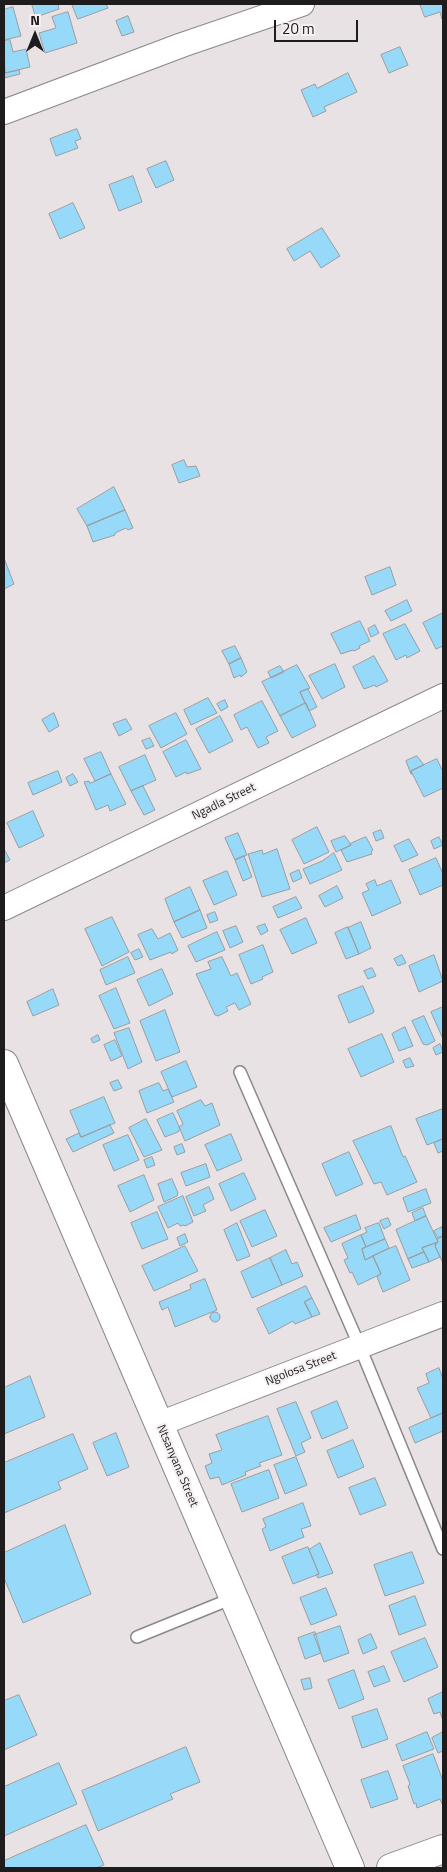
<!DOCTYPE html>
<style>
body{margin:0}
#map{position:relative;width:447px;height:1872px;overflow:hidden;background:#e8e2e4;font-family:"Titillium Web",sans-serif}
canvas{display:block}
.frame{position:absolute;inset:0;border:5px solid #1e1c1d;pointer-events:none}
.north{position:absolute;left:10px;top:10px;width:50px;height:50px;-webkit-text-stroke:4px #f5f0f1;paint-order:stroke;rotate:0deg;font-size:14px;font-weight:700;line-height:20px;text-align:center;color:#1e1c1d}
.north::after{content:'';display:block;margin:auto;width:18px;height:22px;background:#1e1c1d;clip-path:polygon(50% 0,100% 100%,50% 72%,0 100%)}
.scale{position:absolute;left:274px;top:20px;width:84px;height:22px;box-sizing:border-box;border:2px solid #1e1c1d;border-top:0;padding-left:6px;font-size:15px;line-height:18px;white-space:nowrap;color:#1e1c1d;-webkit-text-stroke:4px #f5f0f1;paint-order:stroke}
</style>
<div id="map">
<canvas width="447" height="1872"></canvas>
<div class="frame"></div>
<div class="north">N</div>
<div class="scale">20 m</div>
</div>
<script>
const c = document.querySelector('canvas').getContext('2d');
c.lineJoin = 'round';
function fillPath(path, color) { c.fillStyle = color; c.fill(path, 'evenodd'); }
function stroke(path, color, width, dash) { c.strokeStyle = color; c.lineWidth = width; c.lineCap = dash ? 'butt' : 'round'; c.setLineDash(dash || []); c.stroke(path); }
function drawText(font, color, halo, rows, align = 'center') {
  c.font = font + ' "Titillium Web",sans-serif'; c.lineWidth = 4; c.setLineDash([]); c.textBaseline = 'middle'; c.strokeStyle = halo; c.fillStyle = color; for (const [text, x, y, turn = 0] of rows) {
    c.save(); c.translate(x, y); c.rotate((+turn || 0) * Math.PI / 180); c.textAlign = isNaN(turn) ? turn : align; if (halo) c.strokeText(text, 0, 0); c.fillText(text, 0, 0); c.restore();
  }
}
const building = new Path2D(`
 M 32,4 L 58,4 L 59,9 L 36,17 Z
 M 72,4 L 106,4 L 108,8 L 78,19 Z
 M 420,4 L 443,4 L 443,19 L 442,19 L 440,12 L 425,17 Z
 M 13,7 L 21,36 L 4,40 L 4,10 Z
 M 68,12 L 77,43 L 45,53 L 39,33 L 56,28 L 52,17 Z
 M 128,16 L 134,32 L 122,36 L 116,21 Z
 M 10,40 L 13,52 L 26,49 L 30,67 L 5,73 L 4,41 Z
 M 400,47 L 408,65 L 389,73 L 381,55 Z
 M 4,66 L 5,73 L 19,70 L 20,74 L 4,78 Z
 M 348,73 L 357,92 L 324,107 L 326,111 L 313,117 L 301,90 L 315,84 L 317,88 Z
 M 77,129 L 81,139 L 75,141 L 78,148 L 56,156 L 50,139 Z
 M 166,161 L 174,180 L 156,188 L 147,169 Z
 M 133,176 L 142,202 L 119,211 L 109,185 Z
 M 73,203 L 85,228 L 60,239 L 49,214 Z
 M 322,228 L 340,256 L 321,268 L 310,251 L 294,261 L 287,249 Z
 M 184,460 L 187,467 L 196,466 L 200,476 L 179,483 L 172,465 Z
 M 114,487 L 125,510 L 87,526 L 77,509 Z
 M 125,510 L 133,528 L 128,530 L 126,528 L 115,533 L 115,535 L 93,542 L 87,526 Z
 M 4,558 L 14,584 L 4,589 Z
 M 390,567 L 396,585 L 372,595 L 365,577 Z
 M 407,600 L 412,611 L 391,621 L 385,611 Z
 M 443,613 L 443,646 L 436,649 L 423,623 Z
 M 360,621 L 370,641 L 359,646 L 360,648 L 354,651 L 353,650 L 341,654 L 331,634 Z
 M 405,624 L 420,651 L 407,658 L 406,655 L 396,660 L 383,634 Z
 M 375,625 L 379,633 L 371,637 L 368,629 Z
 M 235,646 L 241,658 L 229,664 L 222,651 Z
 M 374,656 L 388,681 L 376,687 L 375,685 L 364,689 L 353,667 Z
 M 241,658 L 247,672 L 241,677 L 240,675 L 234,678 L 229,664 Z
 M 335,664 L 345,687 L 322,699 L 309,676 Z
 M 297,665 L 310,688 L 300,692 L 305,703 L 280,716 L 262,682 Z
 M 280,666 L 284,672 L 271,678 L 268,672 Z
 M 308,689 L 317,707 L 309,711 L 300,692 Z
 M 208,698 L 217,713 L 191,725 L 184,710 Z
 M 225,700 L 228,707 L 221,711 L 217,704 Z
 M 262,701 L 278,731 L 266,737 L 269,743 L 258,748 L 247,727 L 241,730 L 234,715 Z
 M 306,703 L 316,726 L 292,738 L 280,716 Z
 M 54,713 L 59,726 L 49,732 L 42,720 Z
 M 176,713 L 187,734 L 161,748 L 149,726 Z
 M 220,716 L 233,741 L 209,753 L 196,729 Z
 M 126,719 L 132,729 L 119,736 L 113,724 Z
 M 150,738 L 154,746 L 146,749 L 142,741 Z
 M 186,740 L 201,769 L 187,774 L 186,772 L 176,777 L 163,752 Z
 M 101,752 L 111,774 L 95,781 L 84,759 Z
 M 145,755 L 156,780 L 131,791 L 119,767 Z
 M 417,756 L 424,765 L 411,771 L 412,774 L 411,774 L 406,761 Z
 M 437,759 L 443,772 L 443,788 L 424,797 L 411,771 Z
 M 58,771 L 62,782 L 33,795 L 28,783 Z
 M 73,774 L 78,782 L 70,786 L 66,778 Z
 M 111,774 L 126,804 L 110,811 L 108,805 L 96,810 L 84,782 L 89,781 L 90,783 Z
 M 143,786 L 155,810 L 144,815 L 131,791 Z
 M 33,811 L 44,836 L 19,848 L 7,823 Z
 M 317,827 L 329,852 L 304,864 L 292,840 Z
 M 381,830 L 384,838 L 376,841 L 373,833 Z
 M 238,833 L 247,855 L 235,860 L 225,838 Z
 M 345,836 L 351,845 L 336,852 L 331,841 Z
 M 366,837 L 373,850 L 371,852 L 372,854 L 347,862 L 341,850 L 351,845 L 350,844 Z
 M 439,837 L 443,845 L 434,849 L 431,841 Z
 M 409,839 L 418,855 L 402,862 L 394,846 Z
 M 4,849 L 10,860 L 4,863 Z
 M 277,849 L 290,889 L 262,897 L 248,854 L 262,850 L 263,854 Z
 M 334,853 L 342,870 L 310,884 L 303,869 L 322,861 Z
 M 244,856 L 252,877 L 243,881 L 235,860 Z
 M 436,858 L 443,874 L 443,885 L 420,895 L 409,870 Z
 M 299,870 L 302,878 L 293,882 L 290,874 Z
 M 227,871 L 237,895 L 214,905 L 203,881 Z
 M 375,880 L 377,886 L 391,880 L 401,903 L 372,916 L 362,893 L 369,890 L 366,884 Z
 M 337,886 L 343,898 L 325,907 L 319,896 Z
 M 190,887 L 200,910 L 174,922 L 165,899 Z
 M 296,897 L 302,908 L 278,918 L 273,907 Z
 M 200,910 L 207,928 L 182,938 L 174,922 Z
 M 215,912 L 218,920 L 210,923 L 207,915 Z
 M 112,917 L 129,952 L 102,966 L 85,929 Z
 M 306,918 L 317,943 L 292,954 L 280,930 Z
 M 361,922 L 371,948 L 359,954 L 348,928 Z
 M 265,924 L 268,931 L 261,935 L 257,927 Z
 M 236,926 L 243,942 L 230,948 L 223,931 Z
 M 348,927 L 359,954 L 346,959 L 335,933 Z
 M 152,929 L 158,939 L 170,933 L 178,950 L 172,954 L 171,952 L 150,960 L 138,935 Z
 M 217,932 L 225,950 L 196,962 L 188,946 Z
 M 263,945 L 273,972 L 262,977 L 263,979 L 251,984 L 239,955 Z
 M 139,949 L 143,957 L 135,960 L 131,953 Z
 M 402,955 L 406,963 L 398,966 L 394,959 Z
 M 434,955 L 443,981 L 419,992 L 409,966 Z
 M 128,957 L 135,973 L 106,985 L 100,970 Z
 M 222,957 L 231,976 L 237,973 L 251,1004 L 239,1010 L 235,1003 L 226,1007 L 228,1011 L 218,1016 L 215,1015 L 196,974 L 211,969 L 208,962 Z
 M 372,968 L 376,976 L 368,979 L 364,971 Z
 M 162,969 L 173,994 L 149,1006 L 137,980 Z
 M 363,986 L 374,1011 L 373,1013 L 349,1023 L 338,996 Z
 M 116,988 L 130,1023 L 114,1029 L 99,996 Z
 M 53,989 L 59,1005 L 33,1016 L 27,1002 Z
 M 443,1007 L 443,1039 L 431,1012 Z
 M 165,1010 L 180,1052 L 156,1061 L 140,1021 Z
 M 424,1016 L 435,1041 L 427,1045 L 423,1044 L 412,1021 Z
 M 405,1027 L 413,1046 L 399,1051 L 392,1034 Z
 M 129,1028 L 142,1062 L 128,1069 L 114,1033 Z
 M 382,1034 L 394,1062 L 361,1077 L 348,1049 Z
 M 98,1035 L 100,1040 L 93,1043 L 91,1039 Z
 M 115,1040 L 122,1056 L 111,1061 L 104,1045 Z
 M 440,1044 L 443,1052 L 436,1055 L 433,1048 Z
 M 410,1058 L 414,1066 L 406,1068 L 403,1061 Z
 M 186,1061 L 197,1087 L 172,1097 L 161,1072 Z
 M 118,1080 L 122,1088 L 114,1091 L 110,1083 Z
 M 159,1083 L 163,1091 L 168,1089 L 174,1102 L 147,1113 L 139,1091 Z
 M 104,1097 L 115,1123 L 81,1137 L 70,1111 Z
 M 201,1100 L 205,1106 L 212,1103 L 220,1125 L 185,1141 L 179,1127 L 183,1124 L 177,1111 Z
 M 443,1109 L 443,1139 L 427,1145 L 416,1119 Z
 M 173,1113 L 180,1129 L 178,1132 L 165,1137 L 157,1120 Z
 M 146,1119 L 162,1150 L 144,1157 L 129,1128 Z
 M 110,1125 L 114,1133 L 73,1152 L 66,1139 L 79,1133 L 81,1137 Z
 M 391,1126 L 403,1157 L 405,1156 L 417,1182 L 387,1195 L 381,1182 L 374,1184 L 353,1141 Z
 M 231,1134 L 242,1160 L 217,1171 L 205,1145 Z
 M 128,1135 L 139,1160 L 114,1171 L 103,1145 Z
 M 443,1139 L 443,1151 L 438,1153 L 434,1143 Z
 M 182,1144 L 185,1152 L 177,1155 L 174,1147 Z
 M 349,1152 L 363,1184 L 336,1196 L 322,1164 Z
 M 152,1157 L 155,1165 L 147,1168 L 144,1160 Z
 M 206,1164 L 210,1177 L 186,1186 L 181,1173 Z
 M 244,1173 L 256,1199 L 231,1211 L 219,1184 Z
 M 144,1175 L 154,1200 L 130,1212 L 118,1186 Z
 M 172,1179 L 178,1193 L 177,1196 L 164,1202 L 158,1184 Z
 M 209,1187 L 214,1199 L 203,1205 L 206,1211 L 194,1216 L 186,1197 Z
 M 426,1189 L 431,1203 L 408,1212 L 403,1198 Z
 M 183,1196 L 193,1222 L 185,1226 L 184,1225 L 180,1226 L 178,1223 L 168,1228 L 158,1207 Z
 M 423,1208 L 426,1216 L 415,1221 L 412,1213 Z
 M 265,1210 L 277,1236 L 252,1247 L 240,1221 Z
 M 157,1212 L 168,1239 L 142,1249 L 131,1223 Z
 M 356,1215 L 361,1229 L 331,1242 L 324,1228 Z
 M 426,1216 L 438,1242 L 422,1248 L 424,1252 L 408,1259 L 396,1230 Z
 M 388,1218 L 391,1225 L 384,1229 L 380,1221 Z
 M 237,1223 L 250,1256 L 237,1261 L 224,1230 Z
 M 379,1223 L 385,1239 L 366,1247 L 361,1235 L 367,1232 L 365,1228 Z
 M 442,1227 L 443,1235 L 438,1238 L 434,1231 Z
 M 185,1234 L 188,1242 L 180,1246 L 177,1238 Z
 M 361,1235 L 366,1247 L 362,1249 L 365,1260 L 373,1256 L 381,1274 L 358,1285 L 352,1272 L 350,1273 L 344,1260 L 348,1258 L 342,1244 Z
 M 443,1237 L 443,1263 L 435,1246 L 438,1242 L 437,1239 Z
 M 385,1239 L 389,1248 L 365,1260 L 362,1249 Z
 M 436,1243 L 435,1246 L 440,1257 L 429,1262 L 422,1248 Z
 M 185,1246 L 198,1271 L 154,1291 L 142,1266 Z
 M 396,1246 L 410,1280 L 383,1292 L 377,1277 L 381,1274 L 373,1256 Z
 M 286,1250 L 292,1264 L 297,1262 L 303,1276 L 282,1285 L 270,1258 Z
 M 424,1252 L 429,1262 L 412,1268 L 408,1259 Z
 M 270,1258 L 282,1285 L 252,1298 L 241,1272 Z
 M 205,1279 L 217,1310 L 175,1327 L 168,1307 L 162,1310 L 159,1302 L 191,1289 L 190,1285 Z
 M 306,1286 L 312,1298 L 304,1302 L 312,1317 L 295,1324 L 293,1321 L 269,1334 L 257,1309 Z
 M 312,1298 L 320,1314 L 312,1317 L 305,1302 Z
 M210 1317a5 5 0 1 1 10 0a5 5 0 1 1-10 0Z
 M 439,1368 L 443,1379 L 443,1413 L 431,1418 L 417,1388 L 429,1383 L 426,1374 Z
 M 30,1376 L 45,1417 L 4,1434 L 4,1388 Z
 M 337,1401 L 348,1428 L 322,1439 L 311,1412 Z
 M 296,1402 L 311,1438 L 301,1443 L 305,1452 L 296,1456 L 277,1409 Z
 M 443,1413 L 443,1431 L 415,1443 L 409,1428 Z
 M 268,1416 L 282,1455 L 259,1463 L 261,1466 L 245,1472 L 246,1475 L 222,1485 L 219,1477 L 210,1479 L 205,1466 L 212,1463 L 209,1454 L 222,1450 L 216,1435 Z
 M 116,1433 L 129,1467 L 107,1476 L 93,1443 Z
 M 73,1434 L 88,1469 L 58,1482 L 61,1489 L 4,1513 L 4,1463 Z
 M 353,1440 L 364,1467 L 338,1478 L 327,1451 Z
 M 296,1457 L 307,1485 L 285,1494 L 274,1465 Z
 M 269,1470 L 279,1498 L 242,1512 L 231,1484 Z
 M 375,1478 L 386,1505 L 360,1515 L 349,1488 Z
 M 303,1503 L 311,1526 L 301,1529 L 304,1537 L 270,1551 L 262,1529 L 266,1527 L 263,1519 Z
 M 65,1525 L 91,1594 L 23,1623 L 4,1578 L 4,1553 Z
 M 320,1543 L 333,1573 L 318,1578 L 316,1575 L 319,1574 L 309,1550 Z
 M 308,1547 L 319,1574 L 293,1584 L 282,1557 Z
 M 412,1552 L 424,1583 L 385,1596 L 374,1565 Z
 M 326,1588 L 337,1615 L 311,1625 L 300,1598 Z
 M 415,1596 L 426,1625 L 399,1635 L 389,1606 Z
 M 340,1626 L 349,1653 L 324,1662 L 314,1635 Z
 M 315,1632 L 321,1653 L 305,1659 L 298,1638 Z
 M 371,1634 L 377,1648 L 363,1654 L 358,1640 Z
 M 425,1638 L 438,1667 L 404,1682 L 391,1652 Z
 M 384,1666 L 390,1681 L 374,1687 L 368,1672 Z
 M 354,1670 L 364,1699 L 339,1709 L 328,1680 Z
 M 310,1678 L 312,1688 L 304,1690 L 301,1680 Z
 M 443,1692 L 443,1721 L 440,1712 L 434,1714 L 428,1699 Z
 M 19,1695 L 37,1735 L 4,1750 L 4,1701 Z
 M 377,1709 L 388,1739 L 362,1748 L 352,1717 Z
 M 427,1732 L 434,1749 L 402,1761 L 396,1745 Z
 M 443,1732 L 443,1751 L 438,1753 L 432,1738 Z
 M 186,1747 L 200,1782 L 170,1794 L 173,1799 L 98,1831 L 82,1791 Z
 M 433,1754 L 443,1781 L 443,1806 L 440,1799 L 417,1808 L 416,1803 L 414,1804 L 408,1786 L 410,1784 L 403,1766 Z
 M 59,1763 L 77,1804 L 4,1836 L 4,1787 Z
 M 388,1771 L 398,1799 L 371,1808 L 361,1780 Z
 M 86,1825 L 104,1865 L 96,1868 L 4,1868 L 4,1861 Z`);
fillPath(building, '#97d9f9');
stroke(building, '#999da0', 1);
const lane = new Path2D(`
 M 240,1072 L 360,1347 L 443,1549
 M 137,1637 L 233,1598`);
const street = new Path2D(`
 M 4,112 L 182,45 L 302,4
 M 4,908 L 443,696
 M 159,1424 L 443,1314`);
const secondary = new Path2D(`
 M 4,1064 L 350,1868
 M 391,1868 L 443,1849`);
stroke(lane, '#8c8788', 14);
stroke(street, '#8c8788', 26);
stroke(secondary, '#8c8788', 30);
stroke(lane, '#fff', 11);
stroke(street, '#fff', 24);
stroke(secondary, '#fff', 28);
drawText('12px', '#1e1c1d', '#f5f0f1', [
 ["Ngadla Street",224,802,-26],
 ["Ngolosa Street",301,1369,-21],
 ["Ntsanyana Street",177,1466,67]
]);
</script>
